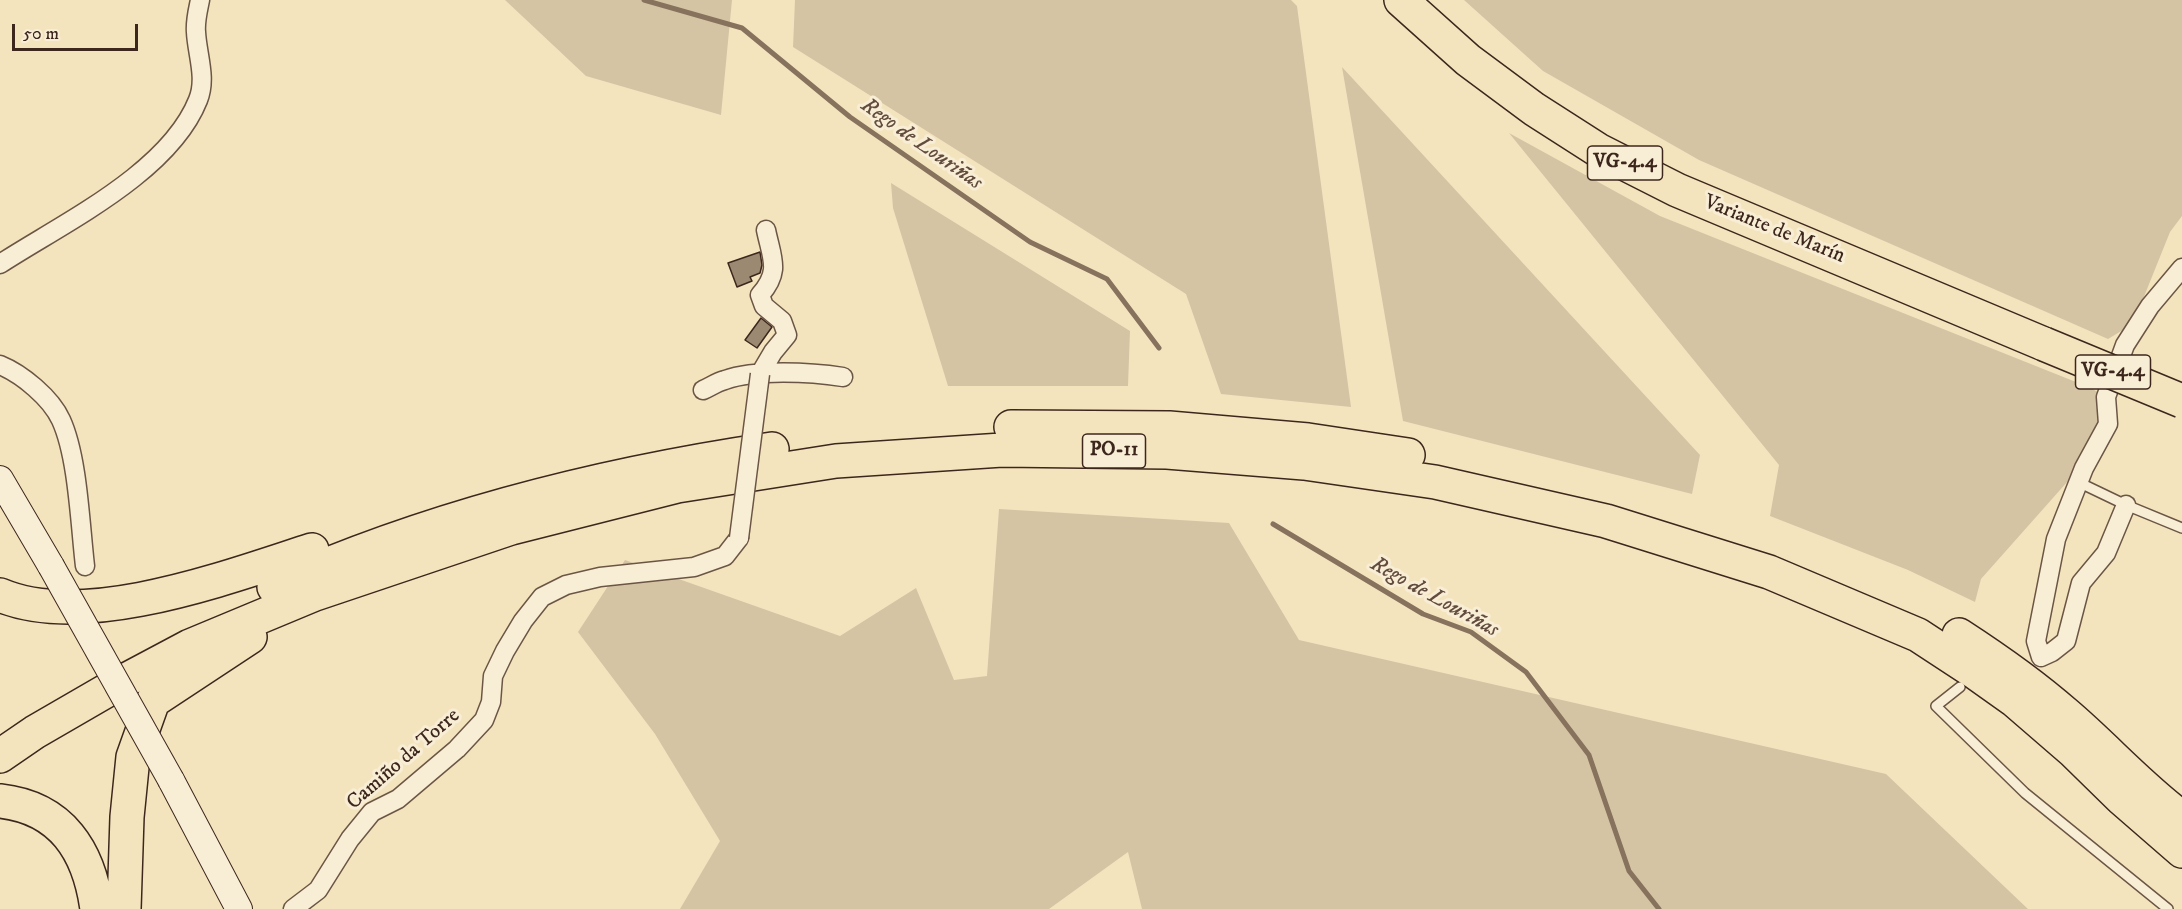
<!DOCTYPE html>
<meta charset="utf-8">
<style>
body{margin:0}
#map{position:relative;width:2182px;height:909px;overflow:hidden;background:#f4e4be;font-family:"IM FELL DW Pica",serif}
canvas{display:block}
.scale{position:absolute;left:12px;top:24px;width:126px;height:27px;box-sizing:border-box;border:3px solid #3d271d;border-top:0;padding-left:8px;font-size:18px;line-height:21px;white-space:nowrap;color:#3d271d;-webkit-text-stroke:4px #f8edd5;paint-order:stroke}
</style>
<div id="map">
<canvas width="2182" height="909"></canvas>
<div class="scale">50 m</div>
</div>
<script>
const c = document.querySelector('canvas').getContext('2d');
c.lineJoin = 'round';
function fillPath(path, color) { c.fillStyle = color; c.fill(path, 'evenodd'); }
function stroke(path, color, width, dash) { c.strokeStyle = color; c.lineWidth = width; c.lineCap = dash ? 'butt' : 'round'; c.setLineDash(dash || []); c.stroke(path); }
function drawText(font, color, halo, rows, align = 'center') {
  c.font = font + ' "IM FELL DW Pica",serif'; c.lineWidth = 6; c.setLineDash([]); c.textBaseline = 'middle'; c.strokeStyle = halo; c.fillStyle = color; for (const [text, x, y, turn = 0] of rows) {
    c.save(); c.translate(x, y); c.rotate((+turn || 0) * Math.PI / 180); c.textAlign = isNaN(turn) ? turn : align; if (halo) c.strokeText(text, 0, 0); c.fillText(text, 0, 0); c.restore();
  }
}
fillPath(new Path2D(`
 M 505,0 L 732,0 L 721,115 L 586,76 Z
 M 795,0 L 1291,0 L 1297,6 L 1351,407 L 1221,394 L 1186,294 L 793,47 Z
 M 1464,0 L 2182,0 L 2182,216 L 2170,232 L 2133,324 L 2108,339 L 1699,160 L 1543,71 Z
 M 1342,67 L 1700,455 L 1692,494 L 1403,421 Z
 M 1509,133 L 1660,216 L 2091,388 L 2106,397 L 2092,454 L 1981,579 L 1975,602 L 1908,570 L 1770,516 L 1779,465 Z
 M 891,183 L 1130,331 L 1128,386 L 948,386 L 893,208 Z
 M 999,509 L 1229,523 L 1299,640 L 1886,774 L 2028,909 L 1142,909 L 1128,852 L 1049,909 L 680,909 L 720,841 L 655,734 L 578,632 L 625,560 L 840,636 L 916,588 L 954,680 L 987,676 Z`), '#d5c4a3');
stroke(new Path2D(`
 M 644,0 L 742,28 L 850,117 L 1030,242 L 1107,279 L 1159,348
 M 1273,524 L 1423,614 L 1471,632 L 1526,672 L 1589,755 L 1629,871 L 1659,909`), '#86725d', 5);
const building = new Path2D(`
 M 760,252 L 762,265 L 760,273 L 750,277 L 752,281 L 737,287 L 728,263 Z
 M 761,318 L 772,327 L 757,348 L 745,340 Z`);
fillPath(building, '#9c8971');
stroke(building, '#3d271d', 1.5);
const lane = new Path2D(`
 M 2078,482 L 2126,505 L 2182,528
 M 1960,687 L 1936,706 L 2025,793 L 2168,909`);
const street = new Path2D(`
 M 0,264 C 63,223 169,173 198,100 C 207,78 197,54 196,32 C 195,21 198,10 200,0
 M 0,365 C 22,374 51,398 61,420 C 78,457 80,524 85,566
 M 760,374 L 773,352 L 787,335 L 782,321 L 764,306 L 760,295 C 781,271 772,259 766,230
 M 703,390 C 710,387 717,382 725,380 C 755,369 811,372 843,377
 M 2126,505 L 2106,553 L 2081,583 L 2066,641 L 2052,652 L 2041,657 L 2036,641 L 2056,539 L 2084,468 L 2108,424 L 2106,397 L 2125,345 L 2150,306 L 2182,268
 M 293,909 L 318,890 L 350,839 L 372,812 L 398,799 L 457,749 L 484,720 L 491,702 L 493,676 L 505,651 L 523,621 L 542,597 L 566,585 L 600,577 L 694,567 L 725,556 L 739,538`);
const secondary = new Path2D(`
 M 0,479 L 51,566
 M 171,780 L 239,909`);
const highway = new Path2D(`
 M 1401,0 L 1468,60 L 1534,109 L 1598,150 L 1677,190 L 2044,344
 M 1011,427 L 1169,428 L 1308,440 L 1408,455
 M 274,587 C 431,517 602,474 772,449
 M 0,595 C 84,631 228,577 312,550
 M 1959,635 C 1996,659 2033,685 2066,714 C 2106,748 2140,787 2182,818
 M 0,756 L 35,732 L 111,688 L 190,646 L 315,594 L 511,528 L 677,486 L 836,461 L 1002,450 L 1167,452 L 1304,463 L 1435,482 L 1606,521 L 1769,572 L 1918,635 L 1976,673 L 2014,700 L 2073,751 L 2121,798 L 2182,851
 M 0,801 C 62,808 89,851 97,909
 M 124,909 L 127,817 L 133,757 L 153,701 L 250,637`);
stroke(lane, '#6b5645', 12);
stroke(street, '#6b5645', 21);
stroke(secondary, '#3d271d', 28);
stroke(highway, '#3d271d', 36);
stroke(lane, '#f8edd5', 9);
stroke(street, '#f8edd5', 18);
stroke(secondary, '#f8edd5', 26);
stroke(highway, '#f4e4be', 33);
const streetBridge = new Path2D(`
 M 739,538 L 760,374`);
const secondaryBridge = new Path2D(`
 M 51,566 L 171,780`);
const highwayBridge = new Path2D(`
 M 2044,344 L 2182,401`);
stroke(streetBridge, '#6b5645', 21, []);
stroke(secondaryBridge, '#3d271d', 28, []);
stroke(highwayBridge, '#3d271d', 36, []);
stroke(streetBridge, '#f8edd5', 18);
stroke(secondaryBridge, '#f8edd5', 26);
stroke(highwayBridge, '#f4e4be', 33);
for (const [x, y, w] of [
 [1625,163,75],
 [2113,372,75],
 [1114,451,63]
]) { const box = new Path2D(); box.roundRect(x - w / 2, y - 17, w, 34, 4.5); c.fillStyle = '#f8edd5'; c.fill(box); stroke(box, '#3d271d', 1.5); }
drawText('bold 20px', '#3d271d', null, [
 ["VG-4.4",1625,163],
 ["VG-4.4",2113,372],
 ["PO-11",1114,451]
]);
drawText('21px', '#3d271d', '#f8edd5', [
 ["Variante de Marín",1774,230,22],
 ["Camiño da Torre",404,760,-41]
]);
drawText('italic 22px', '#614c3d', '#f8edd5', [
 ["Rego de Louriñas",921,145,35],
 ["Rego de Louriñas",1434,598,29]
]);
</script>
